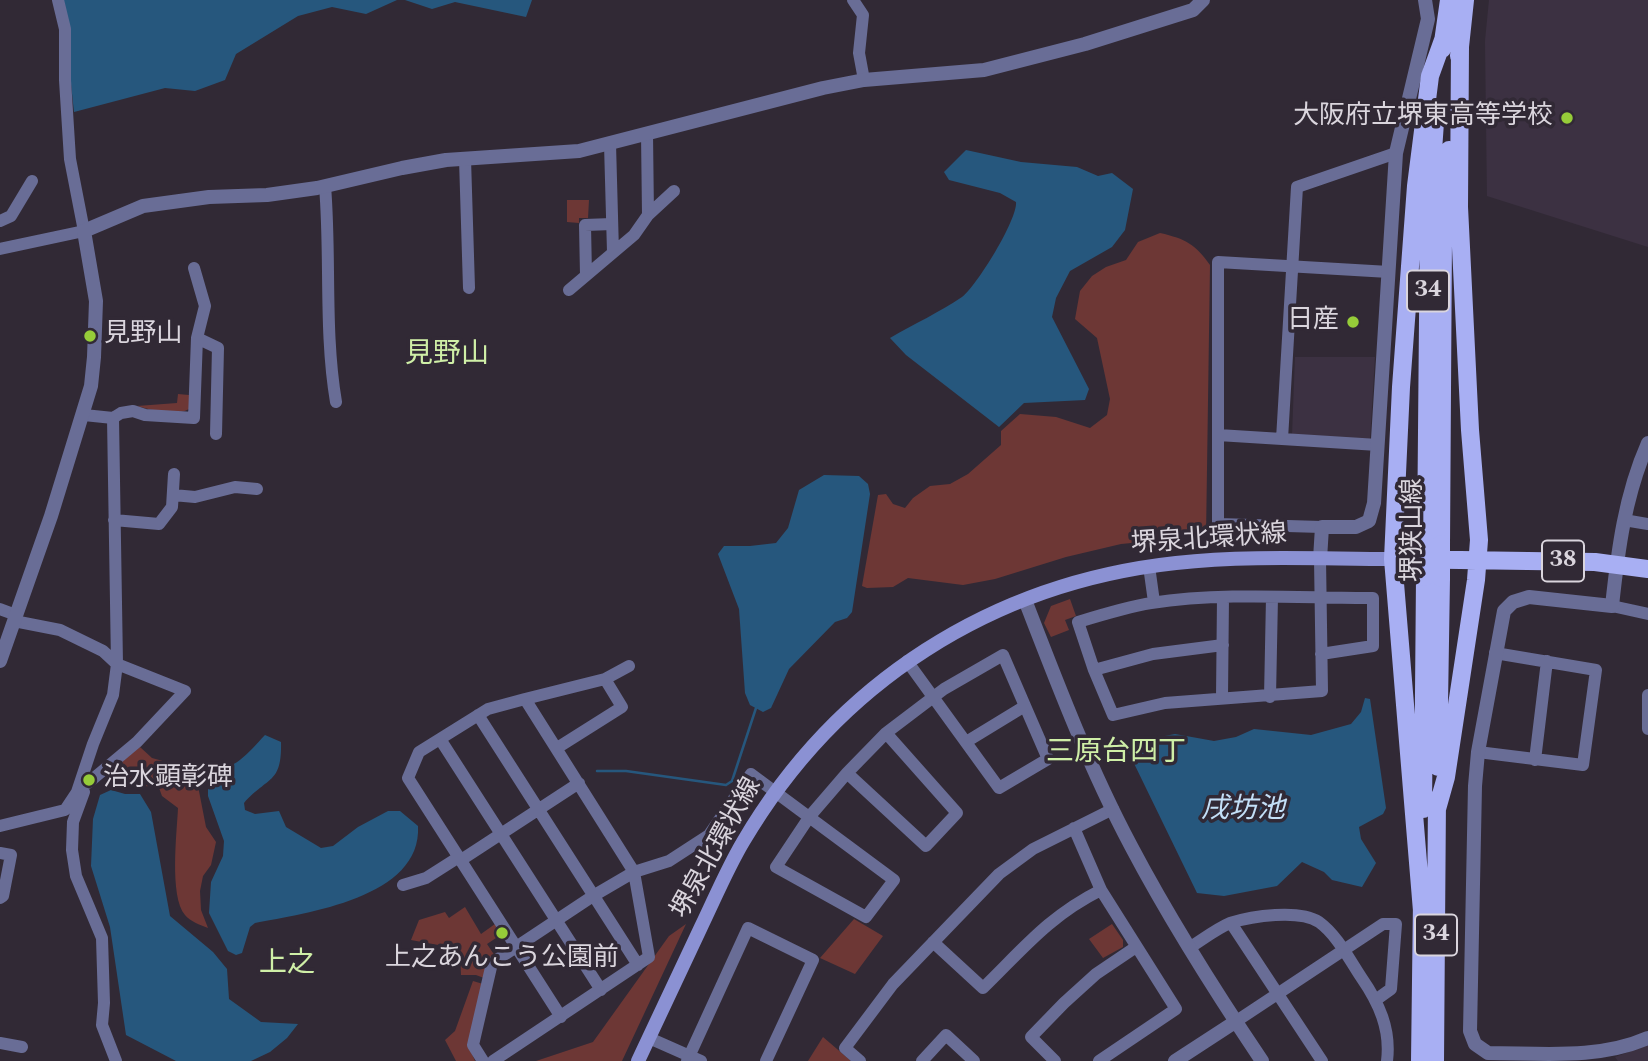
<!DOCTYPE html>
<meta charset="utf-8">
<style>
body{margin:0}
canvas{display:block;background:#312935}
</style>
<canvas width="1648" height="1061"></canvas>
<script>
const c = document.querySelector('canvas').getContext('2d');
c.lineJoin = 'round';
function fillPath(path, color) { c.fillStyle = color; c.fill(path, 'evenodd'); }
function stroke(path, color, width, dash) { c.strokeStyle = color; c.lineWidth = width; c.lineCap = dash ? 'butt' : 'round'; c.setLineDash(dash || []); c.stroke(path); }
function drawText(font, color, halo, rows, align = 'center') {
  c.font = font + ' Spectral,"Noto Sans JP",serif'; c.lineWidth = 7; c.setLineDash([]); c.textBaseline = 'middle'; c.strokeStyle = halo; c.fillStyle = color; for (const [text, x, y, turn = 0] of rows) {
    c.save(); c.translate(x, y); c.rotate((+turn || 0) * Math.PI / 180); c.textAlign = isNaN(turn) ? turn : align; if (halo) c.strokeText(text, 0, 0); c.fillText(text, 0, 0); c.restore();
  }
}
fillPath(new Path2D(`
 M 1489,0 L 1648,0 L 1648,247 L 1487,196 L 1485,41 Z
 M 1295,357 L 1375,357 L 1370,439 L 1292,436 Z
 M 1648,1045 L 1648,1061 L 1618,1061 L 1615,1057 Z`), '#3c3142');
fillPath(new Path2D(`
 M 567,200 L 589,200 L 588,218 L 579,218 L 579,223 L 567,222 Z
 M 1160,233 C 1186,239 1195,244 1210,265 L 1206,536 L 1121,544 L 1066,557 L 995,579 L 963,585 L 908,578 L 893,587 L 867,588 L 862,586 L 878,495 L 886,494 L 893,504 L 905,508 L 913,498 L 930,486 L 950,484 L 968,474 L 1001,445 L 1001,431 L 1020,414 L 1056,417 L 1090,428 L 1107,415 L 1110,399 L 1097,338 L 1075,319 L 1080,291 L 1092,276 L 1106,267 L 1126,260 L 1138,242 Z
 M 178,394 L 189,395 L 189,409 C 175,417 152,410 137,406 L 177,403 Z
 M 1070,599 L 1076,616 L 1065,620 L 1069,630 L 1051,637 L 1044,623 L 1051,606 Z
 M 140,747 L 152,758 L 170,763 L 184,770 L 197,781 L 206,827 L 216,842 L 211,865 L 203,876 L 200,891 L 201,910 L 208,928 C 200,925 190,921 185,915 C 169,896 177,832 178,808 L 162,796 L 158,785 C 138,788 123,787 107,773 Z
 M 465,907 L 481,934 L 495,924 L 502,934 L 487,944 L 495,956 L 484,978 L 476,975 L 461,975 L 460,949 L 411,940 L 419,920 L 445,912 L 449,918 Z
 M 854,919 L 883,936 L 855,974 L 820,958 Z
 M 686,924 L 622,1061 L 536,1061 L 593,1042 L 669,936 Z
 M 1112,924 L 1123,940 L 1123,947 L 1103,958 L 1089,939 Z
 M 473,981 L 483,984 L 468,1045 L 475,1061 L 456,1061 L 445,1040 L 455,1031 Z
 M 823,1037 L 851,1061 L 808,1061 Z`), '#6d3735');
fillPath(new Path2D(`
 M 62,0 L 397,0 L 366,14 L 332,7 L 298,16 L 236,54 L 225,80 L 195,91 L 165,88 L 74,112 Z
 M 405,0 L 532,0 L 526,17 L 455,2 L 432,9 Z
 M 966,150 L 1021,162 L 1077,167 L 1098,176 L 1112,173 L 1133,189 L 1125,230 L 1112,247 L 1070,271 L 1056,298 L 1052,317 L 1089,389 L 1085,400 L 1024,403 L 999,427 L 906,355 L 890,338 C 914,324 940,312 962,297 C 976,287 1018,219 1016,202 L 1000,193 L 949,180 L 944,172 Z
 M 824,475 L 859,476 L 868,484 L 870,494 L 852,612 L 847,618 L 835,622 L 789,669 L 771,708 L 763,712 L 750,705 L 745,693 L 739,609 L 718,554 L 724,546 L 750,546 L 776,543 L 788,528 L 799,490 Z
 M 1365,698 L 1370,699 L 1386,808 L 1383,814 L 1359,827 L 1361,839 L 1376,863 L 1362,887 L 1332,880 L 1324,872 L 1302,862 L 1277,886 L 1224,896 L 1197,893 L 1127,749 L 1149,739 L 1175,734 L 1214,741 L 1236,737 L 1254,729 L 1311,735 L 1351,724 L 1361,712 Z
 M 265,735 L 281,742 C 282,784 268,776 244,803 L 245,810 L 255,814 L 279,811 L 286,827 L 321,848 L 333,846 L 358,827 L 388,811 L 400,811 L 418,826 C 422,898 306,913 255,923 L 250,927 L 242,953 L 236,955 L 228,951 L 209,913 L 211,882 L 223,856 L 224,841 L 208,796 L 208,771 C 235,771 248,753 265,735 Z
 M 111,790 L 125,794 L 140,794 L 151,812 L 170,916 L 213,952 L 227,969 L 229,999 L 261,1022 L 298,1024 L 287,1038 L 270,1052 L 251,1061 L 176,1061 L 126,1035 L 110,927 L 91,866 L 93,819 L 100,795 Z`), '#26577d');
stroke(new Path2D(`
 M 597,771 L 626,771 L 726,785 L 732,781 L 756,708`), '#26577d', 2.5);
stroke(new Path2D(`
 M 853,0 L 863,15 L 859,53 L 864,80
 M 647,134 L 648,215
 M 610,144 L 613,252
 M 465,159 L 469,288
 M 325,186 C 331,258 324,331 336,402
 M 0,221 L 11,216 L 32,181
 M 0,249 L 84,231 L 70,159 L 65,80 L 65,29 L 58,0
 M 586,275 L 585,225 L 612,224
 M 569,290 L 634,235 L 648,215 L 674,191
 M 197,338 L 218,348 L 216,434
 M 84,415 L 113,418 L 121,413 L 133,411 L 145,415 L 194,418 L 197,338 L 205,306 L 194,268
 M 1218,435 L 1378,445
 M 1282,439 L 1297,187 L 1396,153
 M 173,495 L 195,497 L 235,487 L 257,489
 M 114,520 L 159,524 L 172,507 L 174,474
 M 1624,520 L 1648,524
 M 1322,527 L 1218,524 L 1218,262 L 1389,272
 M 1320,559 L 1322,691 L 1165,703 L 1113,715 L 1094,670 L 1078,622 C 1101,615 1127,607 1151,603 C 1224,592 1300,598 1373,598 L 1373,646 L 1321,654
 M 1149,566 L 1154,602
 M 1612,606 L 1648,614
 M 0,609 L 16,615
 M 14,621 L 60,630 L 103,651 L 117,664 L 185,691 L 137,742 L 88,783 L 81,781
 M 907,661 L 999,788 L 1048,759 L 1025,706
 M 1094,670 L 1153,654 L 1223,645
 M 1648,695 L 1648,729
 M 1222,697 L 1223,597
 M 1270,697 L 1272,597
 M 525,699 L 605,679 L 629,666
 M 478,715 L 638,965
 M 440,739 L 601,990
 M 557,748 L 622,707 L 605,679
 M 1478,752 L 1583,765 L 1596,670 L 1495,653
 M 1535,760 L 1547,661
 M 847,773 L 926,846 L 957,813 L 886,733
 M 84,792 L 73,822 L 72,850 L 76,876 L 102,938 L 104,1003 L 102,1025 L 116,1061
 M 0,826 L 65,810 L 77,792 L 93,744 L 113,695 L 117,664 L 113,418
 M 1074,828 L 1101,890 L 1176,1009 L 1099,1061
 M 0,853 L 11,855 L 3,896 L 0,898
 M 461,860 L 579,783
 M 403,885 L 426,878 L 459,857
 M 1231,923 L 1322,1061
 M 933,942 L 983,988 C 1023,949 1049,916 1101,890
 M 1189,948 C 1202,940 1216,929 1230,923 C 1252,916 1299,909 1319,922 C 1337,935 1349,959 1361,977 C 1379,1003 1391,1029 1387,1061
 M 1235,1022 L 1383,924 L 1396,924 L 1391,989 L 1377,999
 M 649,1038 L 701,1061
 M 0,1043 L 22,1047
 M 483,1061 L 473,1045 L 492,963 L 593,896 L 634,872 L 669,861 L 709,835 L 751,774 L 894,880 L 866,917 L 776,867 L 810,816 L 847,773 L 886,733 L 944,689 L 1003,655 L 1025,706 L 966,742
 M 493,1061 L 649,957 L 634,872 L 525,699 L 488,709 L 419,752 L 408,778 L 561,1017
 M 687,1061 L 748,928 L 813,960 L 766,1061
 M 860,1061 L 845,1048 L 893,984 L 999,874 L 1033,849 L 1113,809
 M 922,1061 L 946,1035 L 974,1061
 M 1055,1061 L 1031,1037 L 1064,1003 L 1096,974 L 1136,947`), '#696d96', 12);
stroke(new Path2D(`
 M 1648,443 C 1625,495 1618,550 1612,606 L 1529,597 L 1513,602 L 1504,611 L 1478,752 L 1475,786 L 1470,1031 L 1475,1044 L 1488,1053 C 1541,1053 1598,1060 1648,1038
 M 1320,559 L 1322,527 L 1356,527 L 1369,521 L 1374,503 L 1396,153 L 1428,19 L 1425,0
 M 1025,600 C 1057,683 1089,767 1131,846 C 1170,920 1215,991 1262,1061
 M 0,661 L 51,516 L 91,386 L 94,357 L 96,301 L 84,231 L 143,206 L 209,197 L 267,195 L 317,188 L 402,168 L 446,160 L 579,151 L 823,88 L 864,80 L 984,70 L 1085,44 L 1193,10 L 1203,0
 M 1175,1061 L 1235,1022`), '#696d96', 14);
stroke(new Path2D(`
 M 638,1061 C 659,1016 680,972 701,927 C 715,898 727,869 743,842 C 837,682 992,583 1176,563 C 1248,555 1321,559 1393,559`), '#8b91d3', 14);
stroke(new Path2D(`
 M 1442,49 L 1449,0
 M 1459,56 L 1465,0
 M 1426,543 L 1429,208 L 1435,122
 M 1441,544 L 1443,236 L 1449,150
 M 1393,559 L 1595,562 L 1648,569
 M 1438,767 L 1441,578
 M 1423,809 L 1425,577
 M 1437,809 L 1446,777 L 1476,580 L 1479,540 L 1470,430 L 1459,207 L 1460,46
 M 1422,911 L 1393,559 L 1401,387 L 1416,186 L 1430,76 L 1443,40
 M 1420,1061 L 1422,900
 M 1435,1061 L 1437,799`), '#a8aff3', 18);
stroke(new Path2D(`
 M 1425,577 L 1426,543
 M 1441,578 L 1441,544`), '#a8aff3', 18);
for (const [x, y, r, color] of [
 [1567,118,7,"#96cc39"],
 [1353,322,7,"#96cc39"],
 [90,336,7,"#96cc39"],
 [89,780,7,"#96cc39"],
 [502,933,7,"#96cc39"]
]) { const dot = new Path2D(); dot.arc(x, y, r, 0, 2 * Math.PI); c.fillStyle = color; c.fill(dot); stroke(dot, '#312935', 2.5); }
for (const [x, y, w] of [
 [1428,291,42],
 [1563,561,42],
 [1436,935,42]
]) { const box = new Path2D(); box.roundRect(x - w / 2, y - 20.5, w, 41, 5); c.fillStyle = '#312935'; c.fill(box); stroke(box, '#dad5dd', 2); }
drawText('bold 24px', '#dad5dd', null, [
 ["34",1428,291],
 ["38",1563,561],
 ["34",1436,935]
]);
drawText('26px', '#dad5dd', '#312935', [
 ["大阪府立堺東高等学校",1553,118],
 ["日産",1339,322],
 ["見野山",104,336,"left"],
 ["治水顕彰碑",103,780,"left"],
 ["上之あんこう公園前",502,960,"center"]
], 'right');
drawText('26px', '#dad5dd', '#312935', [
 ["堺狭山線",1415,530,-90],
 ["堺泉北環状線",1209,541,-4],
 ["堺泉北環状線",718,849,-61]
]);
drawText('28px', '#cfefa7', '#312935', [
 ["見野山",447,357],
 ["三原台四丁",1116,755],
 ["上之",287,966]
]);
drawText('italic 28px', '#c3dff7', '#312935', [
 ["戌坊池",1243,812]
]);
</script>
